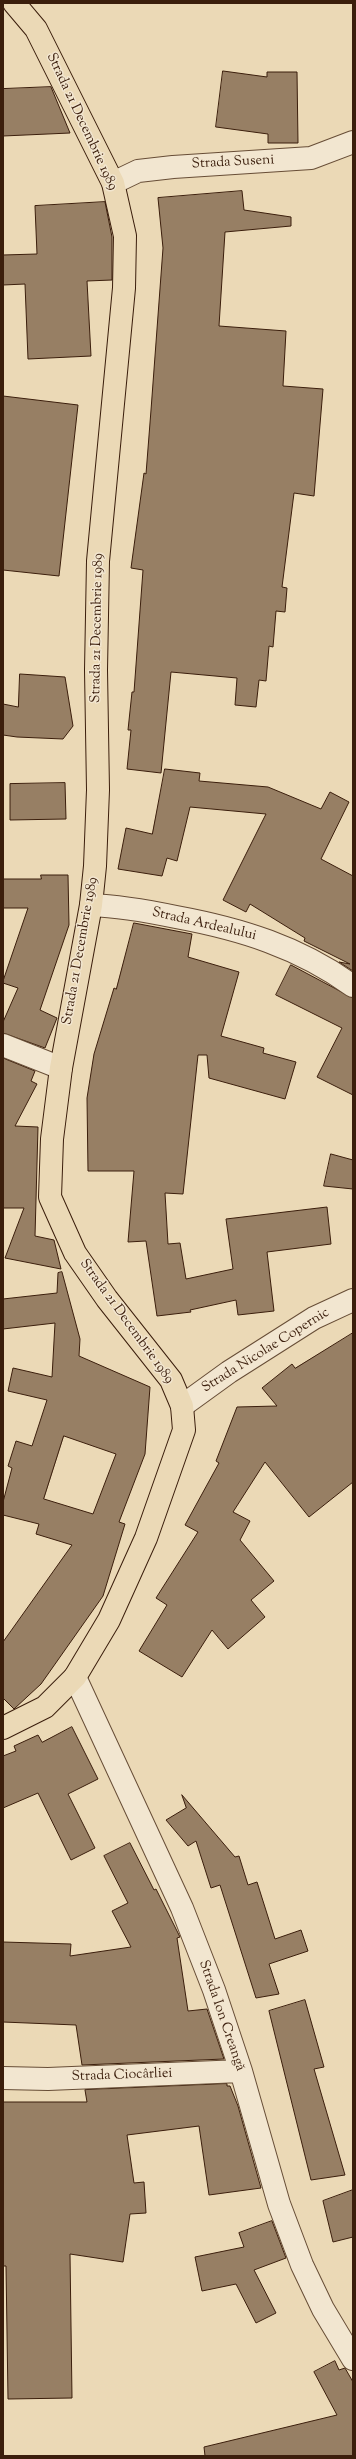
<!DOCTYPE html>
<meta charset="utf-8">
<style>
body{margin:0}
#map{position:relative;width:356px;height:2459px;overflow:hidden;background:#ebd9b6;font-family:"Sorts Mill Goudy",serif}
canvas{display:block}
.frame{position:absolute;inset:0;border:4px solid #3b1e0c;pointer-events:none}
</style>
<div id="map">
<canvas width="356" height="2459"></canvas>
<div class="frame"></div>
</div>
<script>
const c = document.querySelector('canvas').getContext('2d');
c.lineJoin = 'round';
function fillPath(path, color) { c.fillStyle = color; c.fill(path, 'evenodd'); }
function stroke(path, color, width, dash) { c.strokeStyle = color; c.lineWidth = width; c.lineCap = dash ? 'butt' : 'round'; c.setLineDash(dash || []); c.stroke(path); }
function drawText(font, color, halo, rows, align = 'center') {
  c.font = font + ' "Sorts Mill Goudy",serif'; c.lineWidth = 3; c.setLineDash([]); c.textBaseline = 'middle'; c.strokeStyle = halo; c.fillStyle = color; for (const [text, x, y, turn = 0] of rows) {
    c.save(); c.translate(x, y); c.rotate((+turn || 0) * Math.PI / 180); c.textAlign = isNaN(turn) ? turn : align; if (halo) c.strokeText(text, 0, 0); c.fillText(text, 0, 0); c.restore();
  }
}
const building = new Path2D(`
 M 223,71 L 267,77 L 267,72 L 297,72 L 298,143 L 268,143 L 268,134 L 216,127 Z
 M 51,87 L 70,133 L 3,136 L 3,89 Z
 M 242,191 L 244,210 L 291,217 L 291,226 L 225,232 L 219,326 L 286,331 L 283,386 L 323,389 L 314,496 L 294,493 L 282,587 L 287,588 L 285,612 L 276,611 L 273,647 L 269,646 L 266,681 L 259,680 L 256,707 L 235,705 L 237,678 L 171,672 L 161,773 L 127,769 L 131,730 L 128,730 L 132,692 L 134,692 L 143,570 L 131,568 L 144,473 L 146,474 L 151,410 L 163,248 L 158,198 Z
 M 105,202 L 112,237 L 112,280 L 87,281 L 91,356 L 28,359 L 25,284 L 3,285 L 3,255 L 37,254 L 35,206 Z
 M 3,396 L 78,405 L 59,576 L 3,570 Z
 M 20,674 L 65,677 L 73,726 L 63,739 L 17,737 L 3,735 L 3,704 L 18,707 Z
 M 165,769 L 200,773 L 199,781 L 268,787 L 321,809 L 330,792 L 349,802 L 321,859 L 353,876 L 353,971 L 339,962 L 350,964 L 304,941 L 305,938 L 250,904 L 246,912 L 223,900 L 266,814 L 190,807 L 177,861 L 167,858 L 162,876 L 118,869 L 126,828 L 152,834 Z
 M 65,783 L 66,819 L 10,820 L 10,784 Z
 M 41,875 L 68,875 L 69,925 L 40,1010 L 57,1018 L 45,1048 L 3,1033 L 3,1022 L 18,988 L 3,983 L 3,981 L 28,908 L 3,908 L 3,879 L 41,879 Z
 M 134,923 L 192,934 L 188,957 L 239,972 L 221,1036 L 264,1048 L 263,1053 L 296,1062 L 285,1099 L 209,1078 L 207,1055 L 198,1055 L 183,1194 L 165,1193 L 168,1244 L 180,1243 L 186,1279 L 233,1269 L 226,1219 L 327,1207 L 331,1244 L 267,1252 L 274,1311 L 238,1315 L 236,1300 L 190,1310 L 191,1312 L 157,1316 L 146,1241 L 128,1242 L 134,1171 L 88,1171 L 87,1098 L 94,1054 L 114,988 L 116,989 Z
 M 291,965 L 353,998 L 353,1095 L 317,1077 L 342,1028 L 276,995 Z
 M 3,1058 L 35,1071 L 31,1081 L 37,1084 L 15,1126 L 38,1127 L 35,1236 L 54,1240 L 61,1269 L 5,1258 L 24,1208 L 3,1208 Z
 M 331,1154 L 353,1160 L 353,1189 L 324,1186 Z
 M 62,1272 L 80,1339 L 79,1356 L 150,1387 L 145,1454 L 119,1522 L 125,1524 L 103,1596 L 41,1684 L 14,1709 L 3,1698 L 3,1642 L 72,1545 L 36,1534 L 39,1524 L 3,1515 L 3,1502 L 12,1468 L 8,1466 L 16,1441 L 32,1446 L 47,1400 L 8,1391 L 13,1368 L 52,1377 L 55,1323 L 3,1329 L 3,1299 L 57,1293 L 58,1273 ZM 64,1436 L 116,1454 L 93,1514 L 44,1499 Z
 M 353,1333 L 353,1482 L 309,1517 L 265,1462 L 233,1512 L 250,1521 L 240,1540 L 274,1581 L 251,1600 L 265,1617 L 228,1649 L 212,1630 L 182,1677 L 139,1651 L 167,1605 L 156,1598 L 198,1532 L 185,1525 L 219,1463 L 216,1461 L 237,1407 L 277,1406 L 262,1388 L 292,1364 L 295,1368 Z
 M 72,1727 L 98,1779 L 68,1794 L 95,1848 L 71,1860 L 38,1793 L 3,1808 L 3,1756 L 16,1751 L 14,1746 L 38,1735 L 42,1742 Z
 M 182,1795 L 235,1857 L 239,1856 L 248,1885 L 257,1882 L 275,1939 L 301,1930 L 308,1951 L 269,1964 L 279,1994 L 256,1998 L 220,1885 L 211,1888 L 196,1841 L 188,1846 L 166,1820 L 186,1808 Z
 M 130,1843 L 154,1890 L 156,1889 L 180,1937 L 177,1938 L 188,2011 L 207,2009 L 224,2059 L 82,2065 L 76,2025 L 3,2022 L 3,1942 L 71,1944 L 70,1956 L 131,1947 L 112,1911 L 128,1903 L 104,1856 Z
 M 305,2000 L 324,2067 L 314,2069 L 345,2175 L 311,2180 L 269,2011 Z
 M 227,2084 L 227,2086 L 230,2086 L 238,2106 L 261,2188 L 209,2195 L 199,2126 L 127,2135 L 134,2183 L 144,2182 L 146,2213 L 130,2214 L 123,2262 L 70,2254 L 72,2398 L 8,2399 L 6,2266 L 3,2266 L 3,2102 L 87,2102 L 85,2090 Z
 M 353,2190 L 353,2237 L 333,2242 L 323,2201 Z
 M 272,2221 L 286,2258 L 254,2270 L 276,2313 L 256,2323 L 236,2284 L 202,2291 L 195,2257 L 244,2247 L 239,2233 Z
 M 335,2361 L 339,2370 L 345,2368 L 353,2382 L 353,2456 L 205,2456 L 204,2447 L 337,2415 L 314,2372 Z`);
fillPath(building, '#977f64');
stroke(building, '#3b1e0c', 1);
const minor = new Path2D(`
 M 113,183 L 138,171 L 173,167 L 311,158 L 353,142
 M 91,905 C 120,906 147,911 176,917 C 241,929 299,947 353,986
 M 3,1045 L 61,1068
 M 182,1406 L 229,1372 L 314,1318 L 353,1300
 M 75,1677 L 182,1908 L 214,1990 L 241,2071 L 279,2204 L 302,2265 L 323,2309 L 353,2359
 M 3,2078 L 48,2079 L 241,2071`);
const major = new Path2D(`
 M 3,1728 L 45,1707 L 75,1677 L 109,1620 L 146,1538 L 184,1430 L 182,1406 L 171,1380 L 107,1299 L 75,1253 L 50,1197 L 52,1139 L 61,1068 L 91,905 L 95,866 L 98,790 L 96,670 L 98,561 L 124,288 L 125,236 L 113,183 L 36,29 L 14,3`);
stroke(minor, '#674d36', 24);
stroke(major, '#3b1e0c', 24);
stroke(minor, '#f2e6d0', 22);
stroke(major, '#ebd9b6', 22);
drawText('14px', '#3b1e0c', '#f2e6d0', [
 ["Strada 21 Decembrie 1989",81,122,65],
 ["Strada Suseni",233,163,-3],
 ["Strada 21 Decembrie 1989",98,628,-89],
 ["Strada Ardealului",204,925,13],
 ["Strada 21 Decembrie 1989",81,951,-80],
 ["Strada 21 Decembrie 1989",126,1322,54],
 ["Strada Nicolae Copernic",266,1351,-32],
 ["Strada Ion Creangă",221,2016,71],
 ["Strada Ciocârliei",122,2076,-2]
]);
</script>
